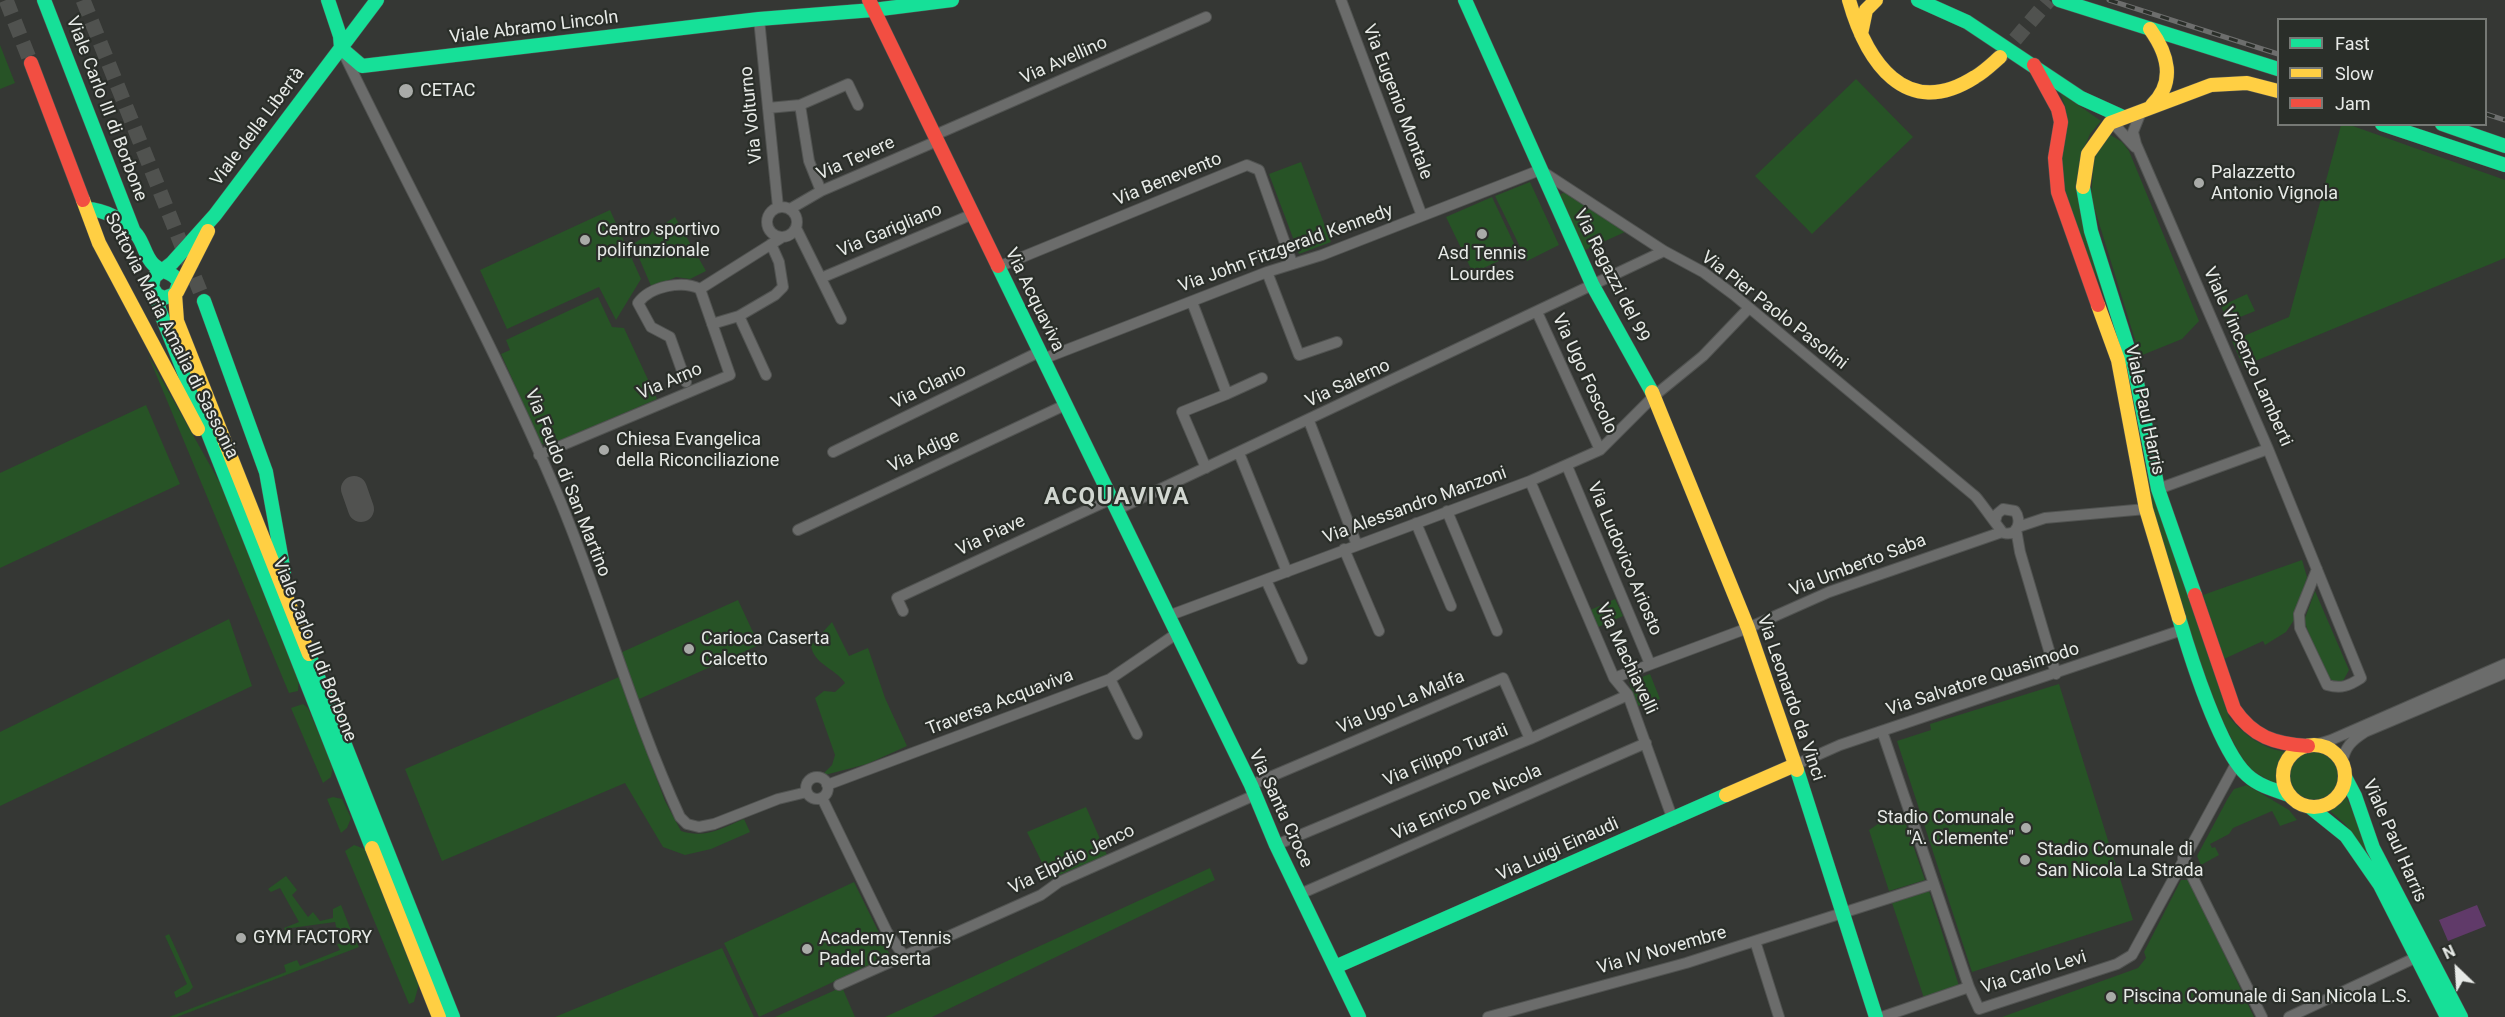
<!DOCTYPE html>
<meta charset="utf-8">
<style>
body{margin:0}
#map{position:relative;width:2505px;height:1017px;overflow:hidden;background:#353734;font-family:Roboto,sans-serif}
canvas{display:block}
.legend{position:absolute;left:2277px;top:18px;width:210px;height:108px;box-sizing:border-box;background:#2a2e29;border:2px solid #767975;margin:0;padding:8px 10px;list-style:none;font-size:18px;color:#e7eae7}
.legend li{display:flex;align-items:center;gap:12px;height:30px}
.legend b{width:30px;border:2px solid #767975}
.north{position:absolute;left:2427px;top:939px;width:60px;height:60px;-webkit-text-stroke:4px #2a2e29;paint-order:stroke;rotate:335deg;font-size:16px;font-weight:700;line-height:24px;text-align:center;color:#e7eae7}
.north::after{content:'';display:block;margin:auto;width:21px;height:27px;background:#e7eae7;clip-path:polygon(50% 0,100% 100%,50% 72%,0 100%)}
</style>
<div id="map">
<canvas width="2505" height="1017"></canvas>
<ul class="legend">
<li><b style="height:8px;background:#16e098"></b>Fast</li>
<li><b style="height:8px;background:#ffcf43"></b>Slow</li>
<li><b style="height:8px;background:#f24e42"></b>Jam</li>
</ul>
<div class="north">N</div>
</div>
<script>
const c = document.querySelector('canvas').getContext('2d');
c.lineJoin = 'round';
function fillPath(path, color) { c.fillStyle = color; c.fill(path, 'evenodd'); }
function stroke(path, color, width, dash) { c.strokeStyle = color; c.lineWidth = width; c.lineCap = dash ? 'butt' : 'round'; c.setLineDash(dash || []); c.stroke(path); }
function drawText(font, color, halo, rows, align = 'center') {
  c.font = font + ' Roboto,sans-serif'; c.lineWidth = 4.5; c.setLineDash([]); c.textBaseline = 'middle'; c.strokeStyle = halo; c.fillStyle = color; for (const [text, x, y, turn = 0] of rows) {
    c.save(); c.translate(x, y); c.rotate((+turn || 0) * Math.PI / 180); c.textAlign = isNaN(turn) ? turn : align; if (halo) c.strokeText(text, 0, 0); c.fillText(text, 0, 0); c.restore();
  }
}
fillPath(new Path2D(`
 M 0,45 L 15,83 L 0,89 Z
 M 1856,79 L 1913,137 L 1812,234 L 1755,176 Z
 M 2060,92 L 2101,121 L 2090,134 L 2080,158 L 2125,347 L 2146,473 L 2229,717 C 2244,735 2263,749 2286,752 L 2278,764 L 2277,785 L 2246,767 L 2212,701 L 2155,527 L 2118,336 L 2097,278 L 2075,233 L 2060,171 L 2066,123 L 2066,109 Z
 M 2341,125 L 2350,125 L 2505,180 L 2505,258 L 2243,366 L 2232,341 L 2289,317 Z
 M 2109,134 L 2122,142 L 2129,151 L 2199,321 L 2182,339 L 2140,356 L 2091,197 L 2094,159 L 2101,143 Z
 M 1301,162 L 1331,242 L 1299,254 L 1269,174 Z
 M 1530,182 L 1559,245 L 1527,261 L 1495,196 Z
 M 1563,193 L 1566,193 L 1625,232 L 1583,251 L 1559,195 Z
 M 1492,197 L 1518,252 L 1473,273 L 1446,217 Z
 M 610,210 L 641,279 L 616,320 L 599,287 L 507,329 L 480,270 Z
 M 675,217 L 706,271 L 690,279 L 676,277 L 652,288 L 633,244 Z
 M 2247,294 L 2255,311 L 2228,322 L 2221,306 Z
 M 598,297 L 612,327 L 624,328 L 657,399 L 547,446 L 541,443 L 501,354 L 510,350 L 506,340 Z
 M 148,355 L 220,483 L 299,676 L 298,691 L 289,693 Z
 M 146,405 L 180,484 L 0,568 L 0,473 Z
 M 2302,560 L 2307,577 L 2294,620 L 2286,632 L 2265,645 L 2263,641 L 2224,659 L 2203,595 Z
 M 2315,591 L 2349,670 L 2343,681 L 2335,682 L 2326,677 L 2304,621 Z
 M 1615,599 L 1623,616 L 1596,628 L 1588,611 Z
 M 738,600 L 759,645 L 637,700 L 620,653 Z
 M 229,619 L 252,686 L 0,806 L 0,732 Z
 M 832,622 L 849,656 L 868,648 L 885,698 L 907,746 L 867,764 L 821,776 L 832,765 L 835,755 L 815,698 L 824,691 L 835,692 L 845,683 C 835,668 813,664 811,645 Z
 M 1650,674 L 1660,699 L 1638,706 L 1629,682 Z
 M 619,677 L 665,801 L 681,831 C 705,839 722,828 744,819 L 750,832 L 711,849 L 685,855 L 663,847 L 625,783 L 442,861 L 405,769 Z
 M 2059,684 L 2133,920 L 1972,972 L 1897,741 L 1931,730 L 1930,724 Z
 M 303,704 L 308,708 L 333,767 L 331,777 L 323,783 L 291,708 Z
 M2289 775a25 25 0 1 1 50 0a25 25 0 1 1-50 0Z
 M 2247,785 L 2289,810 L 2297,820 L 2280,826 L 2272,811 L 2233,828 L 2229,834 L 2210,844 L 2212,848 L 2215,847 L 2219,855 L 2201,865 L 2197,856 L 2228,798 L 2234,789 Z
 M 2345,794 L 2377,866 L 2344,823 L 2329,810 L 2336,806 Z
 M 333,797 L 342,799 L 351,818 L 347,828 L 341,833 L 327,799 Z
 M 1086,807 L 1107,855 L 1050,879 L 1027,832 Z
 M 1902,813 L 1925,880 L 1889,891 L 1869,830 L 1887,818 Z
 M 354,845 L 365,849 L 419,984 L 414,1002 L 409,1004 L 345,851 Z
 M 1210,868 L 1215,880 L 932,1017 L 885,1017 Z
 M 286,876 L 297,890 L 292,895 L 308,917 L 313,912 L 320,921 L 333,918 L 333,909 L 341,905 L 352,933 L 338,934 L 335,922 L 291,928 L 293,937 L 289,939 L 284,928 L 299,922 L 280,888 L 271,892 L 268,889 Z
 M 2181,880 L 2189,880 L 2254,1017 L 2002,1017 L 2138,968 L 2146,958 L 2144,952 Z
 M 854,882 L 890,955 L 759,1017 L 724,943 Z
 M 1929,891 L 1959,986 L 1924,998 L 1892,903 Z
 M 169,934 L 193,987 L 189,992 L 176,998 L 174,992 L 187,984 L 165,936 Z
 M 356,941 L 359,947 L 177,1017 L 169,1017 L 286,972 L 284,965 L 297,960 L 300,966 L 340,950 L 337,944 Z
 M 722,948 L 754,1017 L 555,1017 Z
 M 842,987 L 855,1017 L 775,1017 Z`), '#275326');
fillPath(new Path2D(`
 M 2477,905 L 2486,926 L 2448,941 L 2439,920 Z`), '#603a69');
stroke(new Path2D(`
 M 354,489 L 361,509`), '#515250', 26);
stroke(new Path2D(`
 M 6,0 L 31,63
 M 83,0 L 204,301
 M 2000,57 L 2049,0`), '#50524f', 15, [15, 8]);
const street = new Path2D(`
 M 1341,0 L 1422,216
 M 759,19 L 778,207
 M 344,54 C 416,204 497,349 561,503 C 604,607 633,715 680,817 L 687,824 L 699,827 L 714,824 L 778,799 L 807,792
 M 800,105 L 848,84 L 858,105
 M 768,108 L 800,105 L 809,161 L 821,191
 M 2141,112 L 2133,132 L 2136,144 L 2268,449 L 2361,678 C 2349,686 2341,689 2327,685 L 2300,628 L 2299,614 L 2317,569
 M 2112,122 L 2135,147
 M 935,135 L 1206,17
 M767 222a15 15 0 1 1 30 0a15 15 0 1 1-30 0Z
 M 790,209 L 821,191 L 937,141
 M 796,228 L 841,319
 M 998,267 L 1247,165 L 1259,170 L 1292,263
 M 1267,272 L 1299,355 L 1337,342
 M 821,278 L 973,214
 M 1192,302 L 1227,394 L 1182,412 L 1206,468
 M 1537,312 L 1600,450
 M 739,316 L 775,295 L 783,287 L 779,262 L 771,244
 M 712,324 L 739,316 L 766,375
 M 1043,359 L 1267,272 L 1322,255 L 1540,170 L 1664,251 L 1703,272 L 1734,295 L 1975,496 C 1981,502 2001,532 2004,533 C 2018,537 2022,520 2015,511 L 2003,509 L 1997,514 L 1995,522
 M 686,382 L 670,337 L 651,327 L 638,303 C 650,286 683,280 700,289
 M 1227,394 L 1262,378
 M 1309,421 L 1357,545
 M 833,452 L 1039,352
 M 1239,453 L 1287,572
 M 539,455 L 730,375 L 700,289 L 781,238
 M 1567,466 L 1650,664
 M 1530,481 L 1614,678 L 1628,695 L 1673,820
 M 2158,489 L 2268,449
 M 1116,510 L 1664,251
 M 1447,511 L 1497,631
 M 1416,523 L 1451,606
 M 2018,527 L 2045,518 L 2146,509
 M 2016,529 L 2020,552 L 2056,674
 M 798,530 L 1065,405
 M 1344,549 L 1379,631
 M 1266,580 L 1302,659
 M 903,611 L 897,598 L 1111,499
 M 1168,616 L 1530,481 L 1600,450 L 1654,396 L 1703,356 L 1748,309
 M 1614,678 L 1748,628 L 1829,592 L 2002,532
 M 1110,679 L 1137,734
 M 1882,731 L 1969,987 L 1979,1009 L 2117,964 L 2132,955 L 2237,762
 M 2312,746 L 2331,740 L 2505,664
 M 2342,763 C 2345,747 2351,741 2365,732 L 2505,673
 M 1795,765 L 1840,745 L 2182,630
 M806 788a11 11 0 1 1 22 0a11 11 0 1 1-22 0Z
 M 827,785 L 1110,679 L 1176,634
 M 1251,785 L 1503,678 L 1530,739
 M 822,798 L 887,932 L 904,956
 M 1276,845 L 1530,739 L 1628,695
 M 2183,858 L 2262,1017
 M 1300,894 L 1646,743
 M 1755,941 L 1779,1017
 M 839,985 L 1041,895 L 1059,882 L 1255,795
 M 1488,1017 L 1686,963 L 1933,884
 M 1882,1017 L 1969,987
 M 2289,1017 L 2417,957`);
const fast = new Path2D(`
 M 44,0 L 134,232
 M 328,0 L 340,36 L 341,48
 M 1465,0 L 1593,286 L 1652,392
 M 1918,0 L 1967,22 L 2081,98 L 2123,117
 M 2059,0 L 2278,69
 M 341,48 L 362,66 L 759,19 L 873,10 L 952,0
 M 2382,124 L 2505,165
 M 2442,124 L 2505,146
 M 2083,187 L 2091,231 L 2134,367 L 2158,489 L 2195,595
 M 87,209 C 103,209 127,221 137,235 C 144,244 145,256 153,264 C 161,273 174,271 179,283 L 175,294 L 164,298 L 157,295 L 152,287 L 154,277 L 172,263 L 215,215 L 377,0
 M 998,266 L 1251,785 L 1276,845 L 1359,1017
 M 157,295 L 159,309 L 372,848
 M 204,301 L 266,472 L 284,572
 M 2179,618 C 2190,655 2220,751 2247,775 C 2259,786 2274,790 2289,795
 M 309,654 L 453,1017
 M 1797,770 L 1876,1017
 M 2345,777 L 2355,796 L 2373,848 L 2461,1017
 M 2310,807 L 2346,836 L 2380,885 L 2447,1017
 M 1335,967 L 1726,795`);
const slow = new Path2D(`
 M 1849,0 C 1866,60 1905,122 1975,77 C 1984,72 1992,64 2000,57
 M 2150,29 C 2168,54 2176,82 2152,105
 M 1861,34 L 1866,10 L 1876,0
 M 2083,187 L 2088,154 L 2110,123 L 2211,85 L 2247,83 L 2278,91
 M 83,200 L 99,243 L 198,429
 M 177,292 L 208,231
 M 175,294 L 177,321 L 309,654
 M 2098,305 L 2118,360 L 2146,509 L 2179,618
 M 1652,392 L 1748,628 L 1797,770
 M2283 776a31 31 0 1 1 62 0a31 31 0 1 1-62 0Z
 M 1726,795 L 1795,765
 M 372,848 L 439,1017`);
const jam = new Path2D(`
 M 869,0 L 998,266
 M 31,63 L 83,200
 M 2034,65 L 2058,109 L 2061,122 L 2055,158 L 2058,192 L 2098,305
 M 2195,595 L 2234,709 C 2253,737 2275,744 2308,746`);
stroke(street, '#515351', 12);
stroke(fast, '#515351', 15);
stroke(slow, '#515351', 15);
stroke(jam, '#515351', 15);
stroke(street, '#6b6c6b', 10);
stroke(fast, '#16e098', 14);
stroke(slow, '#ffcf43', 14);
stroke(jam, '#f24e42', 14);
const rail = new Path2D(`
 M 2109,0 L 2278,54
 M 2486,114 L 2505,120`);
stroke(rail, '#6d6e6d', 5);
stroke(rail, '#2a2e29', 3, [9]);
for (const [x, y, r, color] of [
 [406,91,8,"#a9aba8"],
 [2199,183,6,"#a9aba8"],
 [1482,234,6,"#a9aba8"],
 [585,240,6,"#a9aba8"],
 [604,450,6,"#a9aba8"],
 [689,649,6,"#a9aba8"],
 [2026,828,6,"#a9aba8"],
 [2025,860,6,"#a9aba8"],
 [241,938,6,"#a9aba8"],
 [807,949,6,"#a9aba8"],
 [2111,997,6,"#a9aba8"]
]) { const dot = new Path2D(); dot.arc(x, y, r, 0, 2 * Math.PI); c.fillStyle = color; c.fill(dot); stroke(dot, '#2a2e29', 2); }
drawText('18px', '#e7eae7', '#2a2e29', [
 ["Viale Abramo Lincoln",534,28,-7],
 ["Via Avellino",1064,61,-24],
 ["Via Eugenio Montale",1397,102,69],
 ["Viale Carlo III di Borbone",106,109,69],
 ["Via Volturno",752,115,-96],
 ["Viale della Libertà",258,127,-53],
 ["Via Tevere",856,159,-24],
 ["Via Benevento",1168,180,-22],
 ["Via Garigliano",890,231,-23],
 ["Via John Fitzgerald Kennedy",1286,249,-20],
 ["Via Ragazzi del 99",1611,276,63],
 ["Via Acquaviva",1034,300,64],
 ["Via Pier Paolo Pasolini",1774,311,38],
 ["Sottovia Maria Amalia di Sassonia",171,336,63],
 ["Viale Vincenzo Lamberti",2247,357,66],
 ["Via Ugo Foscolo",1584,374,65],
 ["Via Arno",670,382,-23],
 ["Via Salerno",1348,384,-25],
 ["Via Clanio",929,387,-26],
 ["Viale Paul Harris",2144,410,78],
 ["Via Adige",924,452,-25],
 ["Via Feudo di San Martino",567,483,68],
 ["Via Alessandro Manzoni",1415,506,-20],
 ["Via Piave",991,536,-25],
 ["Via Ludovico Ariosto",1624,559,67],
 ["Via Umberto Saba",1858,566,-21],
 ["Viale Carlo III di Borbone",314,650,68],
 ["Via Machiavelli",1626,659,65],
 ["Via Salvatore Quasimodo",1983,680,-18],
 ["Via Leonardo da Vinci",1790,698,71],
 ["Traversa Acquaviva",1000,703,-21],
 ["Via Ugo La Malfa",1401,703,-23],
 ["Via Filippo Turati",1446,756,-23],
 ["Via Enrico De Nicola",1467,803,-24],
 ["Via Santa Croce",1280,809,65],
 ["Viale Paul Harris",2394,841,66],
 ["Via Luigi Einaudi",1558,850,-24],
 ["Via Elpidio Jenco",1072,860,-26],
 ["Via IV Novembre",1662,951,-16],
 ["Via Carlo Levi",2034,973,-17]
]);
drawText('18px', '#e7eae7', '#2a2e29', [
 ["CETAC",420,91],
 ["Palazzetto",2211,173],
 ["Antonio Vignola",2211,194],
 ["Centro sportivo",597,230],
 ["polifunzionale",597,251],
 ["Asd Tennis",1482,254,"center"],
 ["Lourdes",1482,275,"center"],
 ["Chiesa Evangelica",616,440],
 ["della Riconciliazione",616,461],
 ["Carioca Caserta",701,639],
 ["Calcetto",701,660],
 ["Stadio Comunale",2014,818,"right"],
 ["\"A. Clemente\"",2014,839,"right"],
 ["Stadio Comunale di",2037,850],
 ["San Nicola La Strada",2037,871],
 ["GYM FACTORY",253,938],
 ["Academy Tennis",819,939],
 ["Padel Caserta",819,960],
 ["Piscina Comunale di San Nicola L.S.",2123,997]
], 'left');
c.letterSpacing = '1.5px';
drawText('bold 24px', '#d2d7d1', '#2a2e29', [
 ["ACQUAVIVA",1117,498]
]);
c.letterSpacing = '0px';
</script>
